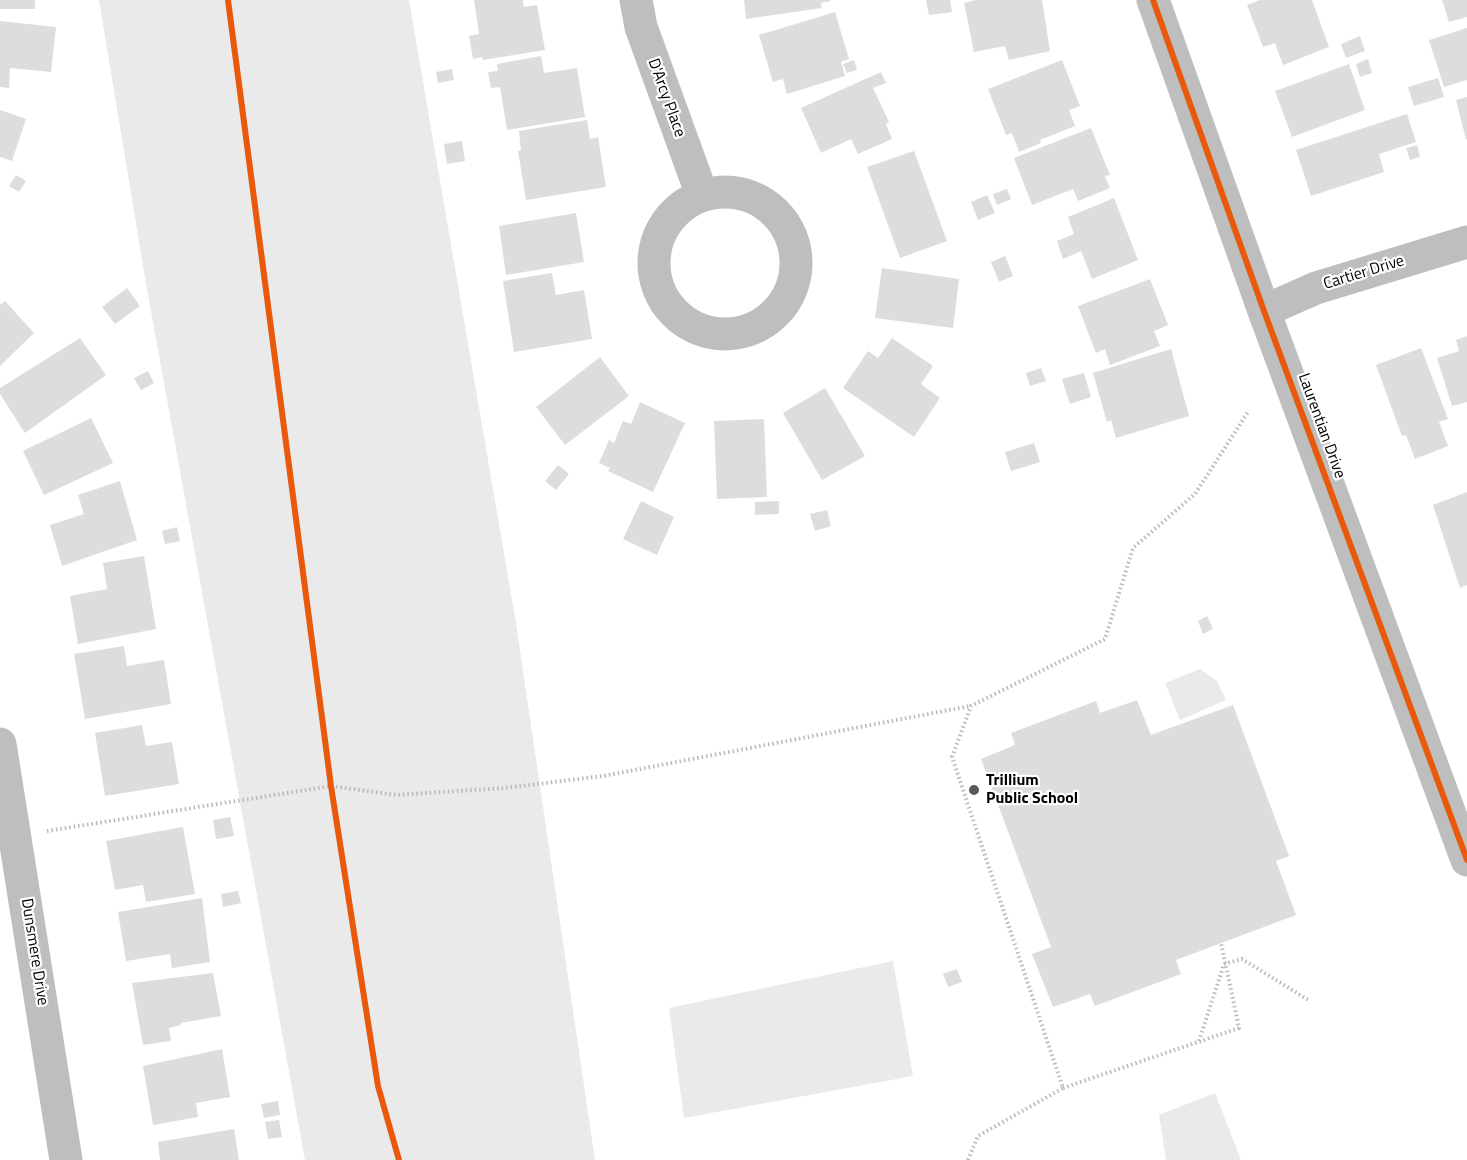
<!DOCTYPE html>
<style>
body{margin:0}
canvas{display:block;background:#fff}
</style>
<canvas width="1467" height="1160"></canvas>
<script>
const c = document.querySelector('canvas').getContext('2d');
c.lineJoin = 'round';
function fillPath(path, color) { c.fillStyle = color; c.fill(path, 'evenodd'); }
function stroke(path, color, width, dash) { c.strokeStyle = color; c.lineWidth = width; c.lineCap = dash ? 'butt' : 'round'; c.setLineDash(dash || []); c.stroke(path); }
function drawText(font, color, halo, rows, align = 'center') {
  c.font = font + ' "Titillium Web",sans-serif'; c.lineWidth = 4.5; c.setLineDash([]); c.textBaseline = 'middle'; c.strokeStyle = halo; c.fillStyle = color; for (const [text, x, y, turn = 0] of rows) {
    c.save(); c.translate(x, y); c.rotate((+turn || 0) * Math.PI / 180); c.textAlign = isNaN(turn) ? turn : align; if (halo) c.strokeText(text, 0, 0); c.fillText(text, 0, 0); c.restore();
  }
}
fillPath(new Path2D(`
 M 99,0 L 409,0 L 516,623 L 595,1160 L 305,1160 L 145,278 Z
 M 1200,669 L 1217,681 L 1226,700 L 1180,720 L 1165,683 Z
 M 893,961 L 913,1076 L 684,1118 L 669,1008 Z
 M 1215,1093 L 1241,1160 L 1166,1160 L 1159,1115 Z`), '#eaeaea');
fillPath(new Path2D(`
 M 0,0 L 35,0 L 35,9 L 0,9 Z
 M 474,0 L 523,0 L 524,7 L 537,5 L 545,50 L 483,60 L 482,57 L 473,59 L 469,36 L 479,34 Z
 M 744,0 L 830,0 L 830,1 L 821,3 L 822,8 L 746,19 Z
 M 926,0 L 950,0 L 952,12 L 929,15 Z
 M 976,0 L 1042,0 L 1050,51 L 1009,60 L 1005,46 L 974,52 L 964,3 Z
 M 1260,0 L 1312,0 L 1329,47 L 1283,65 L 1275,43 L 1263,47 L 1247,5 Z
 M 1442,0 L 1467,0 L 1467,17 L 1449,22 Z
 M 835,12 L 849,59 L 841,62 L 845,76 L 787,94 L 783,79 L 773,82 L 759,35 Z
 M 0,21 L 56,27 L 51,72 L 10,68 L 9,88 L 0,87 Z
 M 1467,28 L 1467,80 L 1444,87 L 1429,40 Z
 M 1360,36 L 1365,51 L 1346,58 L 1341,44 Z
 M 541,56 L 544,73 L 577,68 L 585,117 L 507,130 L 500,87 L 491,88 L 488,72 L 498,71 L 497,64 Z
 M 1368,59 L 1372,73 L 1360,77 L 1356,64 Z
 M 854,60 L 857,70 L 847,73 L 843,64 Z
 M 1062,60 L 1080,106 L 1069,110 L 1075,126 L 1040,140 L 1041,143 L 1019,152 L 1012,133 L 1006,135 L 988,89 Z
 M 1349,64 L 1365,110 L 1292,137 L 1275,91 Z
 M 452,69 L 454,80 L 438,83 L 436,72 Z
 M 881,72 L 886,83 L 873,88 L 889,122 L 886,124 L 892,139 L 858,154 L 851,139 L 821,153 L 801,108 Z
 M 1438,78 L 1444,97 L 1414,106 L 1408,87 Z
 M 1467,97 L 1467,139 L 1466,139 L 1456,100 Z
 M 0,110 L 26,119 L 12,161 L 0,157 Z
 M 1407,114 L 1416,142 L 1379,154 L 1384,172 L 1311,196 L 1296,150 Z
 M 587,120 L 590,139 L 598,137 L 606,187 L 526,200 L 518,151 L 521,150 L 519,131 Z
 M 1091,128 L 1110,175 L 1105,176 L 1110,188 L 1078,201 L 1073,189 L 1032,205 L 1014,158 Z
 M 462,141 L 465,161 L 447,164 L 444,144 Z
 M 1417,145 L 1420,157 L 1410,160 L 1406,148 Z
 M 914,151 L 947,241 L 900,258 L 867,167 Z
 M 16,175 L 26,181 L 19,192 L 9,186 Z
 M 1007,189 L 1011,199 L 997,205 L 993,194 Z
 M 987,195 L 995,213 L 978,220 L 971,202 Z
 M 1114,198 L 1138,260 L 1092,279 L 1081,251 L 1063,259 L 1057,241 L 1074,234 L 1068,217 Z
 M 576,213 L 584,262 L 506,275 L 499,226 Z
 M 1005,256 L 1013,276 L 999,282 L 991,262 Z
 M 882,268 L 959,279 L 953,328 L 875,318 Z
 M 552,273 L 556,295 L 584,290 L 592,339 L 514,352 L 503,281 Z
 M 1150,279 L 1168,325 L 1154,331 L 1160,346 L 1110,365 L 1105,349 L 1096,353 L 1078,306 Z
 M 127,288 L 140,306 L 115,324 L 102,307 Z
 M 5,301 L 34,333 L 0,366 L 0,305 Z
 M 1467,336 L 1467,402 L 1452,406 L 1437,358 L 1459,351 L 1456,340 Z
 M 80,338 L 106,375 L 25,433 L 0,394 L 0,388 Z
 M 892,338 L 933,366 L 921,384 L 940,398 L 914,437 L 843,388 L 868,351 L 878,358 Z
 M 1421,348 L 1448,419 L 1439,422 L 1448,446 L 1415,459 L 1406,435 L 1402,436 L 1376,365 Z
 M 1171,349 L 1189,416 L 1116,438 L 1111,420 L 1107,422 L 1093,373 Z
 M 600,357 L 629,396 L 565,445 L 536,407 Z
 M 1041,368 L 1046,381 L 1030,386 L 1026,373 Z
 M 148,371 L 154,383 L 141,390 L 134,378 Z
 M 1084,373 L 1091,397 L 1070,404 L 1062,379 Z
 M 825,388 L 865,456 L 822,480 L 783,413 Z
 M 640,402 L 685,423 L 653,492 L 608,471 L 610,468 L 599,463 L 609,440 L 614,443 L 623,421 L 631,424 Z
 M 91,418 L 113,463 L 44,495 L 23,451 Z
 M 764,419 L 767,497 L 717,499 L 714,421 Z
 M 1034,443 L 1040,462 L 1011,471 L 1005,452 Z
 M 558,465 L 569,474 L 556,490 L 545,481 Z
 M 120,481 L 137,540 L 62,566 L 50,525 L 84,514 L 78,495 Z
 M 1467,492 L 1467,585 L 1460,588 L 1433,505 Z
 M 641,501 L 674,517 L 657,555 L 623,539 Z
 M 779,501 L 779,514 L 755,515 L 755,502 Z
 M 827,510 L 831,526 L 815,531 L 810,514 Z
 M 177,527 L 180,541 L 165,544 L 162,531 Z
 M 144,556 L 156,629 L 78,644 L 70,596 L 107,589 L 103,563 Z
 M 1207,616 L 1213,629 L 1203,634 L 1198,621 Z
 M 124,646 L 127,666 L 164,660 L 171,704 L 85,719 L 74,654 Z
 M 1137,700 L 1151,735 L 1233,705 L 1289,856 L 1276,861 L 1296,915 L 1176,960 L 1181,974 L 1095,1006 L 1090,994 L 1053,1007 L 1032,954 L 1051,947 L 981,759 L 1015,745 L 1011,733 L 1096,701 L 1100,713 Z
 M 142,725 L 146,746 L 172,742 L 179,784 L 105,796 L 95,733 Z
 M 230,817 L 234,836 L 216,839 L 213,820 Z
 M 183,827 L 195,894 L 146,902 L 143,885 L 115,890 L 106,841 Z
 M 238,891 L 241,903 L 223,907 L 221,894 Z
 M 202,898 L 210,962 L 172,968 L 170,954 L 126,961 L 118,912 Z
 M 957,969 L 962,982 L 948,987 L 943,974 Z
 M 213,973 L 221,1016 L 181,1023 L 181,1025 L 169,1028 L 171,1041 L 143,1045 L 132,983 Z
 M 222,1049 L 230,1097 L 196,1103 L 198,1117 L 153,1125 L 143,1066 Z
 M 278,1101 L 280,1115 L 264,1118 L 261,1104 Z
 M 279,1120 L 282,1137 L 268,1139 L 265,1122 Z
 M 234,1129 L 239,1160 L 160,1160 L 158,1142 Z`), '#ddd');
stroke(new Path2D(`
 M 47,831 L 331,786 L 397,795 L 504,788 L 603,776 L 970,706
 M 1199,1041 L 1224,964 L 1242,959 L 1310,1001
 M 1063,1088 L 1239,1028 L 1221,943
 M 968,1160 L 978,1136 L 1063,1088 L 952,757 L 971,706 L 1105,639 L 1133,548 L 1195,494 L 1248,412`), '#b8b8b8', 4, [1.5, 3]);
stroke(new Path2D(`
 M 636,0 L 641,27 L 702,195
 M 1153,0 L 1264,311 L 1467,860
 M654 263a71 71 0 1 1 142 0a71 71 0 1 1-142 0Z
 M 1264,311 L 1316,288 L 1467,242
 M 0,744 L 66,1160`), '#bebebe', 33);
stroke(new Path2D(`
 M 228,0 L 331,786 L 378,1086 L 399,1160
 M 1153,0 L 1264,311 L 1467,860`), '#e8590c', 6);
for (const [x, y, r, color] of [
 [974,790,6,"#595959"]
]) { const dot = new Path2D(); dot.arc(x, y, r, 0, 2 * Math.PI); c.fillStyle = color; c.fill(dot); stroke(dot, '#fff', 2); }
drawText('16px', '#000', '#fff', [
 ["D'Arcy Place",666,98,70],
 ["Cartier Drive",1364,273,-17],
 ["Laurentian Drive",1321,426,70],
 ["Dunsmere Drive",34,952,81]
]);
drawText('bold 16px', '#000', '#fff', [
 ["Trillium",986,781],
 ["Public School",986,799]
], 'left');
</script>
